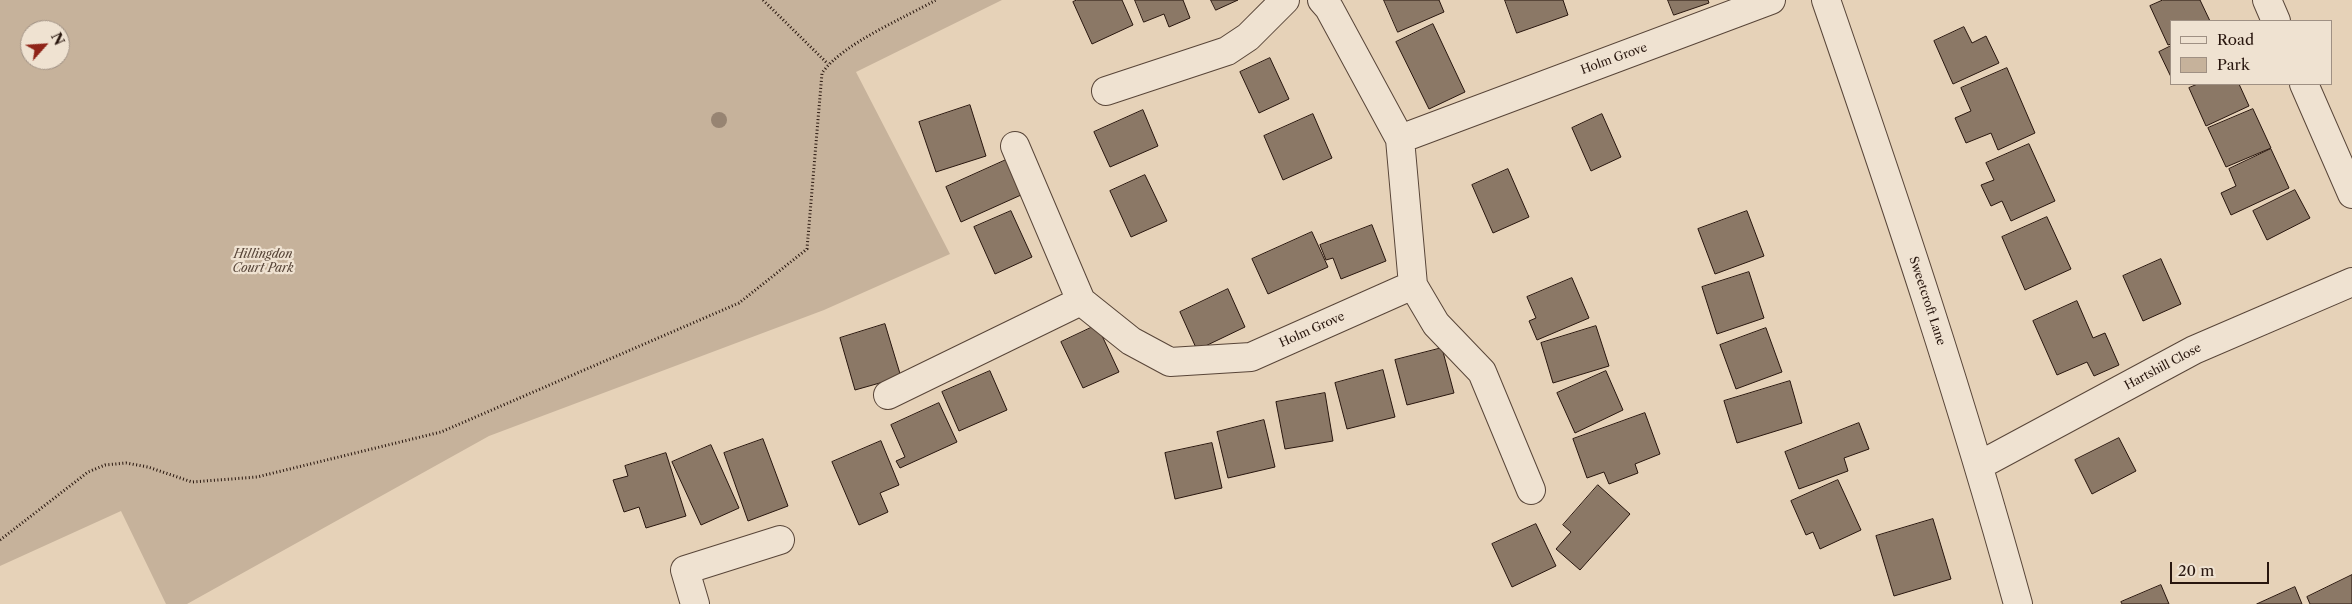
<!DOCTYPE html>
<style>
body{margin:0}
#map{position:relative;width:2352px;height:604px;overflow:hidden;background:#e6d2b8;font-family:"Libre Caslon Text",serif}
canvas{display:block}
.legend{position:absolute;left:2170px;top:20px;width:162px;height:65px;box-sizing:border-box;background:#efe2d1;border:1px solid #9f9083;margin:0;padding:6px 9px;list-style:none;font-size:15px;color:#28160e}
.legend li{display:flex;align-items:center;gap:10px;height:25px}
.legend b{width:25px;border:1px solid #9f9083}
.north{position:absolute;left:20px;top:20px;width:50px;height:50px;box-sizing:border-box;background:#efe2d1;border:1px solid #9f9083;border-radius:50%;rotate:64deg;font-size:14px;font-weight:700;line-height:20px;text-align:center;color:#28160e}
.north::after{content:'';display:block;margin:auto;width:18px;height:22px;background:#8f2418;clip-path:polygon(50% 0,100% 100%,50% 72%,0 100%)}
.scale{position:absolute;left:2170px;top:562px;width:99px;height:22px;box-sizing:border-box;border:2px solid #28160e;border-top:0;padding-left:6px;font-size:15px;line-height:18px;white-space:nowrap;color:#28160e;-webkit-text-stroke:4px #efe2d1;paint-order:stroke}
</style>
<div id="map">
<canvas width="2352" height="604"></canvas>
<ul class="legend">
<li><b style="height:6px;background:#efe2d1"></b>Road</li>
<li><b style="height:14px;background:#c6b29b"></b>Park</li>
</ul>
<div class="north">N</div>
<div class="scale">20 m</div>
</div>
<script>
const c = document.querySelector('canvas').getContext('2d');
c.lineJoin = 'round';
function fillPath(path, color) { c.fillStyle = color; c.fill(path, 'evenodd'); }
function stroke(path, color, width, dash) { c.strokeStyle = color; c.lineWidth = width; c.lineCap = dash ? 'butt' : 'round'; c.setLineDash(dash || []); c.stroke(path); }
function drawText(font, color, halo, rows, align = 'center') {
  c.font = font + ' "Libre Caslon Text",serif'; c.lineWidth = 4.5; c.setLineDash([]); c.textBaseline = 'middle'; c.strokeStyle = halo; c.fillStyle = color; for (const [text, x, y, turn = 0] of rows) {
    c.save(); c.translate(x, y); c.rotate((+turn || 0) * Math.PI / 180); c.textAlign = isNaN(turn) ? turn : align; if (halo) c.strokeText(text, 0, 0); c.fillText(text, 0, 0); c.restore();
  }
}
fillPath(new Path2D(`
 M 0,0 L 1002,0 L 856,72 L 950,254 L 824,310 L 489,436 L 187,604 L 166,604 L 121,511 L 0,566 ZM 30,30 L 60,30 L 60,60 L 30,60 Z`), '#c6b29b');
const building = new Path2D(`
 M 1077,0 L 1122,0 L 1133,25 L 1092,44 L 1073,2 Z
 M 1135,0 L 1183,0 L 1190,18 L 1169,27 L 1164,14 L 1144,22 Z
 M 1211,0 L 1238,0 L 1216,10 Z
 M 1384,0 L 1439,0 L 1444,12 L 1398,32 Z
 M 1505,0 L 1563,0 L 1568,15 L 1517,33 Z
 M 1668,0 L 1708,0 L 1709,3 L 1674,15 Z
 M 2163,0 L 2200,0 L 2210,21 L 2171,21 L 2171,44 L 2168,45 L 2150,6 Z
 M 1433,24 L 1465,92 L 1429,109 L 1396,42 Z
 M 1964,27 L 1972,43 L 1986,36 L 1999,63 L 1953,84 L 1934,41 Z
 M 2171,46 L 2171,77 L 2159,52 Z
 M 1270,58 L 1289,99 L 1259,113 L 1240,72 Z
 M 2007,68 L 2035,133 L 1998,150 L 1991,133 L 1966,143 L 1955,118 L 1971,111 L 1961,88 Z
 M 2198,84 L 2239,84 L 2249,106 L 2206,126 L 2189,88 Z
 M 970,105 L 986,156 L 936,172 L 919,122 Z
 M 2253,109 L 2271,148 L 2226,167 L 2208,128 Z
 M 1143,110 L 1158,146 L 1110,167 L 1094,132 Z
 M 1313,114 L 1332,158 L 1283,180 L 1264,136 Z
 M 1602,114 L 1621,157 L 1591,171 L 1572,128 Z
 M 2029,144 L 2055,201 L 2011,221 L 2002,201 L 1991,206 L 1981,185 L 1994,180 L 1986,163 Z
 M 2271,149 L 2289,188 L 2231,215 L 2221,193 L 2236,186 L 2229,169 Z
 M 1006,160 L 1021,195 L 961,222 L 946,187 Z
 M 1508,169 L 1529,217 L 1493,233 L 1472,185 Z
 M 1145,175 L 1167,221 L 1131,237 L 1110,191 Z
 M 2295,190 L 2310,218 L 2267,240 L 2253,211 Z
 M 1011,211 L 1032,257 L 995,274 L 974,227 Z
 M 1747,211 L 1764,256 L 1715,274 L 1698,229 Z
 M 2047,217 L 2071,269 L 2025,290 L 2002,237 Z
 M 1372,225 L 1386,261 L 1341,279 L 1333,258 L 1326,260 L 1320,245 Z
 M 1312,232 L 1328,267 L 1268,294 L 1252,259 Z
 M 2161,259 L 2181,304 L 2143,321 L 2123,276 Z
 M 1749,272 L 1764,318 L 1717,334 L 1702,287 Z
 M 1572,278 L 1589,318 L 1537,340 L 1529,321 L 1536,318 L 1527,297 Z
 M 1228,289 L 1245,327 L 1197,350 L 1180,312 Z
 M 2077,301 L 2093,338 L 2105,333 L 2119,365 L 2094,376 L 2087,362 L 2057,375 L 2033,321 Z
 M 885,324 L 901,377 L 855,390 L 840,338 Z
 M 1097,325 L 1119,372 L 1083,388 L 1061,342 Z
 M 1596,326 L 1609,366 L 1553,383 L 1541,343 Z
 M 1766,328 L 1782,372 L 1736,389 L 1720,345 Z
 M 1442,348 L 1454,393 L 1407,405 L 1395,360 Z
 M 1383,370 L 1395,417 L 1347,429 L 1335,383 Z
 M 990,371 L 1007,410 L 959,431 L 942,392 Z
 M 1606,371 L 1623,410 L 1575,433 L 1557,393 Z
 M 1790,381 L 1802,423 L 1737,443 L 1724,401 Z
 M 1325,393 L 1333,441 L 1285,449 L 1276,402 Z
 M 939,403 L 957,442 L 900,468 L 896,461 L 905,457 L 891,425 Z
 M 1645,413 L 1660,454 L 1635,464 L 1638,473 L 1609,484 L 1604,472 L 1587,478 L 1573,439 Z
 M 1264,420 L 1275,467 L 1228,478 L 1217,432 Z
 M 1859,423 L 1869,449 L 1844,458 L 1848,471 L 1799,489 L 1785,452 Z
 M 2119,438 L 2136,471 L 2092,494 L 2075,460 Z
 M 763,439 L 788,506 L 748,521 L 724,453 Z
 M 881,441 L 899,485 L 880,493 L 888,512 L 859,525 L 832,462 Z
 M 1212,443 L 1222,488 L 1175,499 L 1165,453 Z
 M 711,445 L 739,508 L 701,525 L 672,462 Z
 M 666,453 L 686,516 L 646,528 L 639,507 L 624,512 L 613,480 L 628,476 L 625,466 Z
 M 1838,480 L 1861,530 L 1820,549 L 1813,532 L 1806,535 L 1791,501 Z
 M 1598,485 L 1630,514 L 1580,570 L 1556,549 L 1571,532 L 1563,525 Z
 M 1933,519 L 1951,579 L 1894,596 L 1876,536 Z
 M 1536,524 L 1556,566 L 1512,587 L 1492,544 Z
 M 2352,575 L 2352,604 L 2310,604 L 2307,597 Z
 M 2161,585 L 2169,604 L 2122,604 L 2121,602 Z
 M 2295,587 L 2302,604 L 2257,604 Z`);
fillPath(building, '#8b7866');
stroke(building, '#28160e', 1);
const minor = new Path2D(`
 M 1322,0 L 1329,8 L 1400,139
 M 1826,0 C 1895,200 1962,400 2018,604
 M 2267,0 L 2276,21
 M 2304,84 L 2352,194
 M 1106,91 L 1227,51 L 1248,37 L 1285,0
 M 1015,146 L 1081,301
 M 1413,285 L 1436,324 L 1482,372 L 1531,490
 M 888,395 L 1081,301 L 1131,341 L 1170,362 L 1251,357 L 1413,285 L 1400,139 L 1771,0
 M 1980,465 L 2194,350 L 2352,282
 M 695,604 L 685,570 L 780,540`);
stroke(minor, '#584538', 30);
stroke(new Path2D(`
 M 763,0 L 828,64
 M 0,540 L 88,472 L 105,465 L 126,463 L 148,467 L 192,482 L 257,477 L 441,432 L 739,303 L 807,249 L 822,73 C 842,44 904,18 936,0`), '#28160e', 3, [1, 2.5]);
stroke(minor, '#efe2d1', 28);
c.fillStyle = '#978472';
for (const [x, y] of [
 [719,120]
]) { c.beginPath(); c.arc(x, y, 8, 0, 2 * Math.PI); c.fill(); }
drawText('12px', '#28160e', '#efe2d1', [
 ["Holm Grove",1614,59,-20],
 ["Sweetcroft Lane",1927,301,72],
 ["Holm Grove",1312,330,-24],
 ["Hartshill Close",2163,367,-28]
]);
drawText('italic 12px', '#574538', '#efe2d1', [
 ["Hillingdon",263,255],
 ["Court Park",263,269]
]);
</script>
